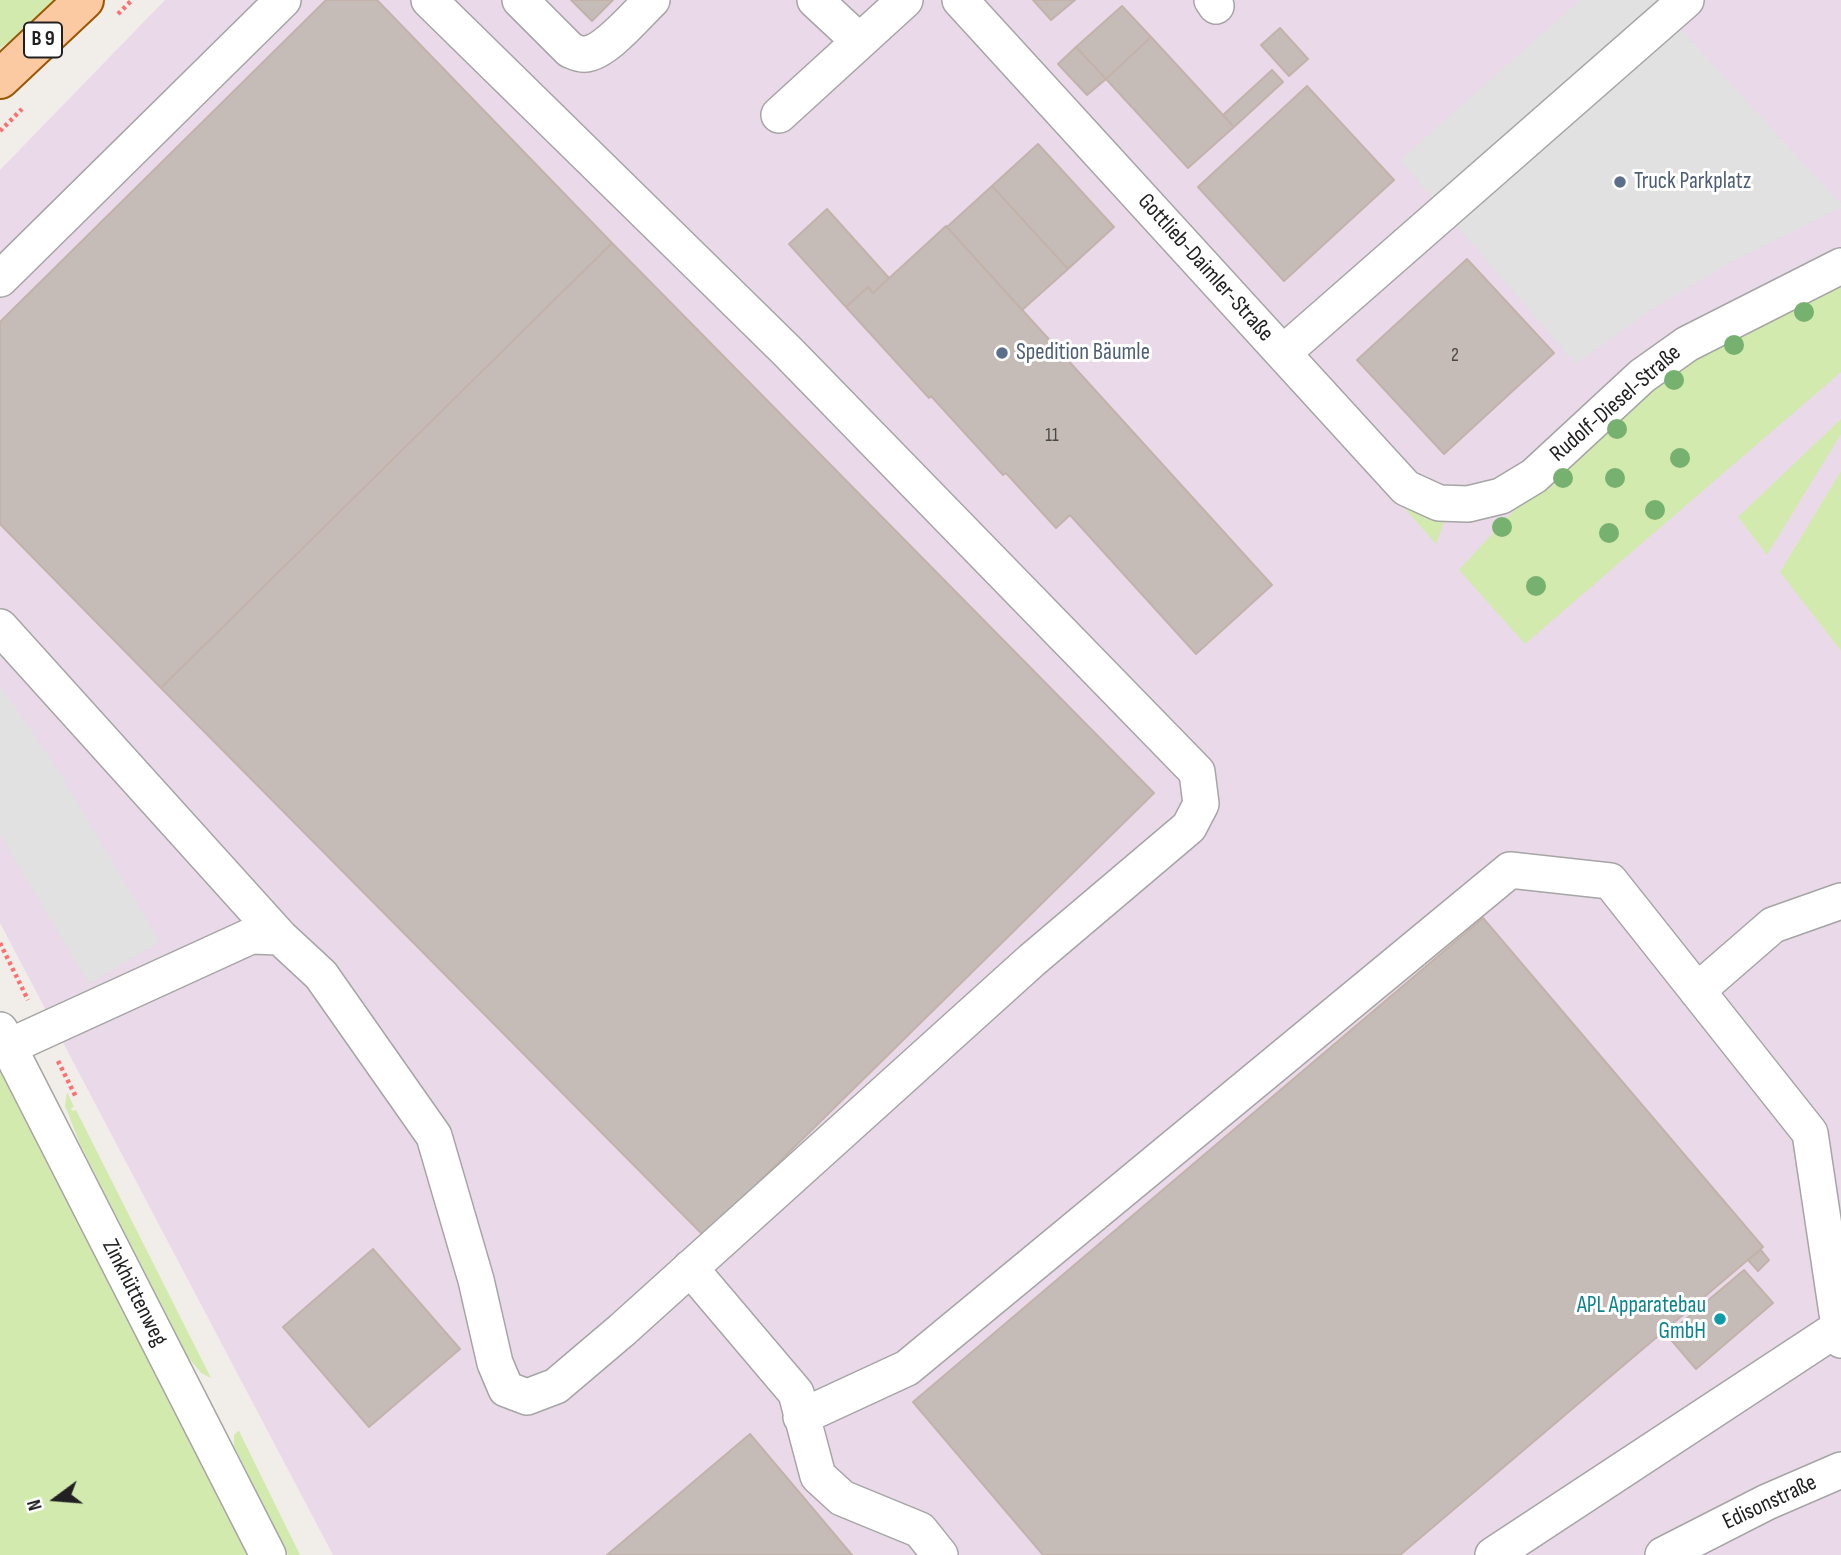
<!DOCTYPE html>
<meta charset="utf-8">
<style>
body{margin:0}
#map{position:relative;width:1841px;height:1555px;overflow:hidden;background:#f1ede8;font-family:"Sofia Sans Condensed",sans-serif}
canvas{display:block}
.north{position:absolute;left:21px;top:1464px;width:70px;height:70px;-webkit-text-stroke:5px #fff;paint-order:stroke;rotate:254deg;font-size:19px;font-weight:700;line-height:28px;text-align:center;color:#212121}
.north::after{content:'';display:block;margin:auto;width:24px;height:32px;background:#212121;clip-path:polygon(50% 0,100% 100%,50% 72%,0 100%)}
</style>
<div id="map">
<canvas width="1841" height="1555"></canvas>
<div class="north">N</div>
</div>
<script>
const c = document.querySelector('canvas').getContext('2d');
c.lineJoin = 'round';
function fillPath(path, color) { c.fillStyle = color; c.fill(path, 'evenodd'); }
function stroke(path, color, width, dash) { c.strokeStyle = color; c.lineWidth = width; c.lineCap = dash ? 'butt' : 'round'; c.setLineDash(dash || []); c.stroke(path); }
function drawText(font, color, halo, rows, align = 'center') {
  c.font = font + ' "Sofia Sans Condensed",sans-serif'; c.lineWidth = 6; c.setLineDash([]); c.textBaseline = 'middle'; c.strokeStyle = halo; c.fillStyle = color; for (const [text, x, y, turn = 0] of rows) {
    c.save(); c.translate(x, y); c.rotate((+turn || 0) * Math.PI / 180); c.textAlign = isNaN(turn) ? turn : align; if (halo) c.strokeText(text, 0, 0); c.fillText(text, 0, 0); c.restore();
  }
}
fillPath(new Path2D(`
 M 165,0 L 1841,0 L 1841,1555 L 333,1555 L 0,923 L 0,170 Z`), '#eadae9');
fillPath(new Path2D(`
 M 0,0 L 54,0 L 19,35 L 0,48 Z
 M 1841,280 L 1841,372 L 1525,644 L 1459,570 L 1519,505 L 1653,387 L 1700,351 Z
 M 1841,419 L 1841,434 L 1767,555 L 1738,517 Z
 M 1841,471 L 1841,651 L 1780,572 Z
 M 1392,494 L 1446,517 L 1436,544 Z
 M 0,1062 L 252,1555 L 0,1555 Z
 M 67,1092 L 74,1107 L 71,1108 L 72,1111 L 76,1110 L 211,1378 L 201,1373 L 188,1357 L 80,1144 L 65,1106 Z
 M 238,1431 L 239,1431 L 300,1555 L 288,1555 L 234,1446 L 234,1435 Z`), '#d3eaaf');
fillPath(new Path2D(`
 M 1580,0 L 1654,0 L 1841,204 L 1841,208 L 1728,264 L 1654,308 L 1576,364 L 1400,160 Z
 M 0,685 L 60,773 L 160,942 L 89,984 L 0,834 Z`), '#e1e1e1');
const building = new Path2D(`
 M 326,0 L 377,0 L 612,243 L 161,688 L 0,524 L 0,322 Z
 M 571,0 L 613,0 L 592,21 Z
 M 1033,0 L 1075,0 L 1051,20 Z
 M 1122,6 L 1151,37 L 1106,79 L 1076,47 Z
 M 1280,28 L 1308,59 L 1289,76 L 1261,45 Z
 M 1151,37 L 1234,127 L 1188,168 L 1106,79 Z
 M 1076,47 L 1106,79 L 1087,95 L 1058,64 Z
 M 1272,70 L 1283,82 L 1234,127 L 1223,115 Z
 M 1307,86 L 1394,180 L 1284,281 L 1198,187 Z
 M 1038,144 L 1114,227 L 1068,269 L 992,186 Z
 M 992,186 L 1068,269 L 1022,310 L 947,227 Z
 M 827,209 L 889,278 L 873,293 L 868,287 L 846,307 L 789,244 Z
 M 946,226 L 1272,585 L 1196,654 L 1070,515 L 1056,528 L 1006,473 L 1003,475 L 931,396 L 929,398 L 846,307 L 868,287 L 873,293 Z
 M 612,243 L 1154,793 L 704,1236 L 161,688 Z
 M 1467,259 L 1554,353 L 1444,454 L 1357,360 Z
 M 1483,918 L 1763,1247 L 1400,1555 L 1043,1555 L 913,1402 Z
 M 373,1249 L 460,1349 L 369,1427 L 283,1327 Z
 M 1761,1250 L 1769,1260 L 1758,1271 L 1748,1260 Z
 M 1744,1270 L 1773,1303 L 1696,1369 L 1667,1335 Z
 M 750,1434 L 852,1555 L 607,1555 Z`);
fillPath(building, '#c6bcb7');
stroke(building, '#c3b2aa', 2);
const minor = new Path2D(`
 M 520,0 L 570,50 C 575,52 580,55 586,54 C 606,52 637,14 652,0
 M 815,0 L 859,41
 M 960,0 L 1406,488 L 1439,503 L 1468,504 L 1501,496 L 1534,476 L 1642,376 L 1687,344 L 1841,266
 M 1212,0 L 1216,6
 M 779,115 L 905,0
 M 0,279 L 283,0
 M 1283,353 L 1686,0
 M 0,627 L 280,937 L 321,975 L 434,1136 L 476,1280 L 495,1363 L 506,1389 L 527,1397 L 556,1386 L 622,1330 L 1032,960 L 1189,827 L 1201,804 L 1197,772 L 787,351 L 429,0
 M 1697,991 L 1773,925 L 1841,901
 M 0,1030 L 268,1555
 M 8,1047 L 251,936 L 280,937
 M 690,1268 L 796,1393 L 818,1476 L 842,1498 L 920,1530 L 940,1555
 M 801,1417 L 907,1368 L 1510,870 L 1610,881 L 1810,1133 L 1841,1340
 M 1493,1555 L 1838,1328
 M 1663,1555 L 1767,1502 L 1841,1470`);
const major = new Path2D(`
 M 0,79 L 84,0`);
stroke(minor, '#a5a5a5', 38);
stroke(major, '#9b5702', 42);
stroke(new Path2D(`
 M 118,14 L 132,0
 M 0,131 L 22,109
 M 0,943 L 28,1000
 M 58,1061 L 76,1097`), '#f87274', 4.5, [3.5, 3.5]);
stroke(minor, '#fff', 35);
stroke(major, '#fbcaa3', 38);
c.fillStyle = '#76b170';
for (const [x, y] of [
 [1804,312],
 [1734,345],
 [1674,380],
 [1617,429],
 [1680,458],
 [1563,478],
 [1615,478],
 [1655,510],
 [1502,527],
 [1609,533],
 [1536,586]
]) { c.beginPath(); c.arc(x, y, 10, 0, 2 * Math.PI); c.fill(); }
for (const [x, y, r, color] of [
 [1620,182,7,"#5c6f8a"],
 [1002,353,7,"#5c6f8a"],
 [1720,1319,7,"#0f9aa8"]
]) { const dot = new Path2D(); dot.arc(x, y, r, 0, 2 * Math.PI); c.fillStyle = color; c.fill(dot); stroke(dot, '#fff', 2.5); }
drawText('19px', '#4a4846', null, [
 ["2",1455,356],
 ["11",1052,436]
]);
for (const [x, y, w] of [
 [43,40,38]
]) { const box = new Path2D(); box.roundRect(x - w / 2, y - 17.5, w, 35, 5); c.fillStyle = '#fff'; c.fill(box); stroke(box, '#212121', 2); }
drawText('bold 21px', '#212121', null, [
 ["B 9",43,40]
]);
drawText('23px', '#4e5e75', '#fff', [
 ["Truck Parkplatz",1634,182],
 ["Spedition Bäumle",1016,353]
], 'left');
drawText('23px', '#212121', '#fff', [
 ["Gottlieb-Daimler-Straße",1205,268,48],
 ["Rudolf-Diesel-Straße",1616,404,-41],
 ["Zinkhüttenweg",134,1293,63],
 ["Edisonstraße",1770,1503,-25]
]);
drawText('23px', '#0d838f', '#fff', [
 ["APL Apparatebau",1706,1306],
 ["GmbH",1706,1332]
], 'right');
</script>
